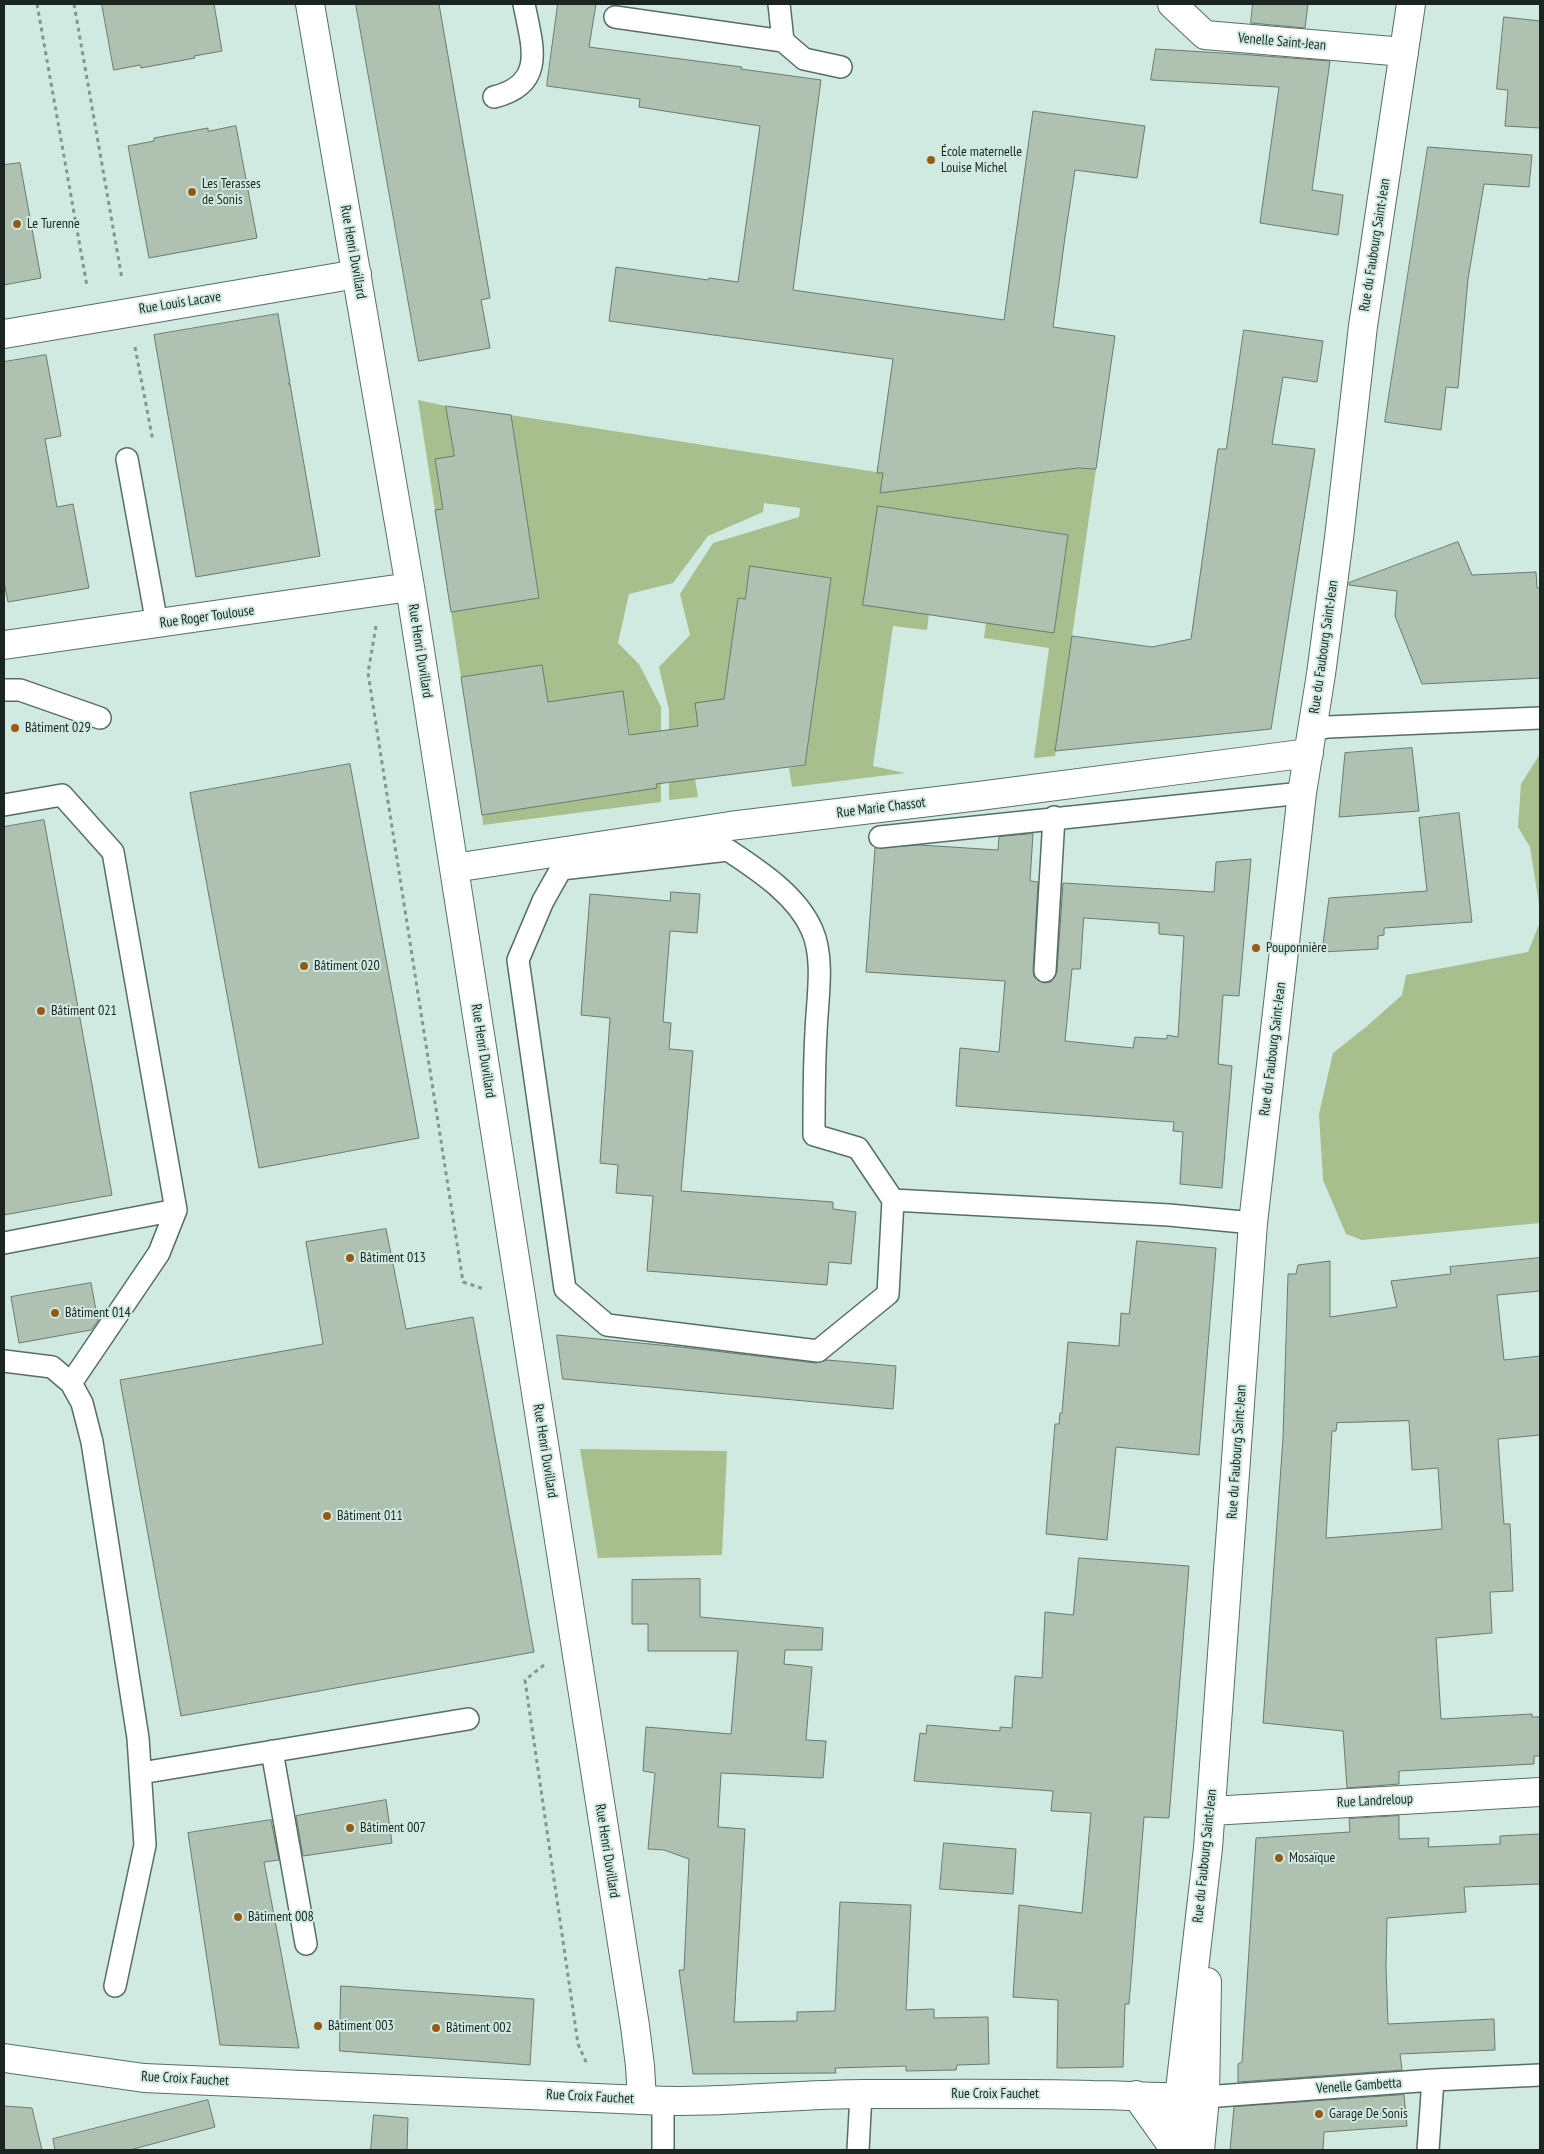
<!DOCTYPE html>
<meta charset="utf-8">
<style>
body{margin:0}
#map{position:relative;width:1544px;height:2154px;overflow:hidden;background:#d0eae1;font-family:"PT Sans Narrow",sans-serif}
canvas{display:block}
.frame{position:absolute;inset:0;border:5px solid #1a2421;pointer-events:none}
</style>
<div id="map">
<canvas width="1544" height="2154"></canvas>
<div class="frame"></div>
</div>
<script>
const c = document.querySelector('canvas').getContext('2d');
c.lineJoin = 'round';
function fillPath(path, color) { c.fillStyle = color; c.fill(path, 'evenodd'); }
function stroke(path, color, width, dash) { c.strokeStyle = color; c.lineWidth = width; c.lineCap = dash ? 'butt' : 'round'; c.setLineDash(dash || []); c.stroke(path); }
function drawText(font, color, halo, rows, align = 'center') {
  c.font = font + ' "PT Sans Narrow",sans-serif'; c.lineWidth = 4; c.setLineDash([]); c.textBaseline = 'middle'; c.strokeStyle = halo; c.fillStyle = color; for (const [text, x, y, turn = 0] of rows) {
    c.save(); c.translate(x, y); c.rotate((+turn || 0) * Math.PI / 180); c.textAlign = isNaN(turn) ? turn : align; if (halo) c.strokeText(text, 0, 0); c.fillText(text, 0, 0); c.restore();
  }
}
fillPath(new Path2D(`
 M 418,400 L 446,406 L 454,456 L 443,509 L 435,510 Z
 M 511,415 L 953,484 L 1079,468 L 1096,469 L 1055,756 L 1034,758 L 1049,648 L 984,638 L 986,623 L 1054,633 L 1068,535 L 878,506 L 929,614 L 927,630 L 893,626 L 873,766 L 905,773 L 792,787 L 789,768 L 805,765 L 831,578 L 750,567 L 745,599 L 738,598 L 724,699 L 698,726 L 678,729 L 684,780 L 695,779 L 698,797 L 669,800 L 669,710 L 659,667 L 690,635 L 680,594 L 713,543 L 799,517 L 800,508 L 764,503 L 763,512 L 708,536 L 673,583 L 629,594 L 618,643 L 639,664 L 661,707 L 661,802 L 483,825 L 482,815 L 638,791 L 626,709 L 550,720 L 541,665 L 461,677 L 451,612 L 539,598 Z
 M 1540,754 L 1540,910 L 1530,847 L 1518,827 L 1521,784 Z
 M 1540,922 L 1540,1223 L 1362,1240 L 1346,1234 L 1323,1180 L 1319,1114 L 1333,1053 L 1366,1027 L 1402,995 L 1406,975 L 1528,952 Z
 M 580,1449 L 727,1451 L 722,1555 L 598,1558 Z`), '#a6bf8d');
const building = new Path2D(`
 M 102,4 L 214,4 L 222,51 L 194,56 L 195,58 L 141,68 L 140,65 L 114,70 Z
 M 356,4 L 439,4 L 490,298 L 481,300 L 490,348 L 419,361 Z
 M 558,4 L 596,4 L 589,47 L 742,67 L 741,69 L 821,80 L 793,290 L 1004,320 L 1033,111 L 1145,126 L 1137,178 L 1075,170 L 1065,237 L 1053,327 L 1115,336 L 1096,469 L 1078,468 L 880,493 L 883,473 L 877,473 L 893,359 L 609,321 L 616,267 L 708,280 L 709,278 L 738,282 L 760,126 L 639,107 L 640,99 L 547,86 Z
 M 1253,4 L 1308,4 L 1305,28 L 1251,23 Z
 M 1504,17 L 1540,21 L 1540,128 L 1505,126 L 1508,90 L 1497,89 Z
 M 1156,49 L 1238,54 L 1330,61 L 1312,190 L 1343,195 L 1338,235 L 1260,223 L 1279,87 L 1151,80 Z
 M 236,126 L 257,238 L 149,258 L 128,146 L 154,141 L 154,138 L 208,128 L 208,131 Z
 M 1428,147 L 1532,155 L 1529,187 L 1484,184 L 1468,279 L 1458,388 L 1446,387 L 1441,430 L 1385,422 Z
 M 20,163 L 41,278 L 4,285 L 4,165 Z
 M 278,314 L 290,383 L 288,384 L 290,384 L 320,556 L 196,577 L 154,335 Z
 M 1244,330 L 1323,341 L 1317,382 L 1283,377 L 1272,444 L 1315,449 L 1271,729 L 1055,751 L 1072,636 L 1152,647 L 1191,639 L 1218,449 L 1226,449 Z
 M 46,355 L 61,436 L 45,439 L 57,507 L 73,504 L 89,588 L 8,602 L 4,582 L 4,362 Z
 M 446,406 L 511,415 L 539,598 L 451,612 L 435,510 L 443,509 L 435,459 L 454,456 Z
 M 878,506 L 1068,535 L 1054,633 L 863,605 Z
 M 1458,542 L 1472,575 L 1536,572 L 1537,588 L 1540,588 L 1540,678 L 1422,684 L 1395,616 L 1397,591 L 1349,585 L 1349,583 Z
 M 750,566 L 831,578 L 805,765 L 656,784 L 657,788 L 482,815 L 461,677 L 542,665 L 548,702 L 623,691 L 629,735 L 698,726 L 695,703 L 724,699 L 738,598 L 745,599 Z
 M 1412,748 L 1419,811 L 1339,817 L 1345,753 Z
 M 350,764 L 419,1138 L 259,1168 L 190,793 Z
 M 1459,813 L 1472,922 L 1384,928 L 1384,935 L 1378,936 L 1378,949 L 1322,952 L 1329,898 L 1427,891 L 1419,818 Z
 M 44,820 L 112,1195 L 4,1215 L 4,827 Z
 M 1033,834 L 1030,881 L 1038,882 L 1033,970 L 1034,977 L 1044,983 L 1051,982 L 1057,972 L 1063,883 L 1214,892 L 1216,862 L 1251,859 L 1239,996 L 1223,995 L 1218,1064 L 1232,1066 L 1222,1188 L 1180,1184 L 1183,1132 L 1173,1131 L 1174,1122 L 956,1106 L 960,1048 L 999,1052 L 1005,981 L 866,972 L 875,848 L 920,845 L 998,850 L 999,837 ZM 1084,918 L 1159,923 L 1159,934 L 1184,936 L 1178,1037 L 1167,1035 L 1167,1039 L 1135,1037 L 1133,1048 L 1065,1041 L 1072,969 L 1080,969 Z
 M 671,892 L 700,894 L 697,933 L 670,931 L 663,1022 L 671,1023 L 669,1049 L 693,1051 L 681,1191 L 833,1202 L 833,1209 L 856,1212 L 851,1264 L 829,1262 L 827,1285 L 647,1271 L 653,1196 L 616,1193 L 618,1165 L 600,1163 L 610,1018 L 581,1015 L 590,894 L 670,901 Z
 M 386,1229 L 406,1329 L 473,1317 L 534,1652 L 181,1716 L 120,1380 L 323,1344 L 306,1242 Z
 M 1137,1241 L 1216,1248 L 1199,1455 L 1116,1447 L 1107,1540 L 1046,1534 L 1055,1424 L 1059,1424 L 1060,1413 L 1062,1413 L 1068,1342 L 1119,1346 L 1121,1313 L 1129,1314 Z
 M 1540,1258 L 1540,1291 L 1497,1295 L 1504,1360 L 1540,1356 L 1540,1435 L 1498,1439 L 1504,1524 L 1510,1524 L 1513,1591 L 1490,1592 L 1492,1633 L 1436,1638 L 1441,1719 L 1532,1714 L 1532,1717 L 1540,1717 L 1540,1756 L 1534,1756 L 1534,1764 L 1399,1771 L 1399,1784 L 1347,1788 L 1343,1731 L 1263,1723 L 1283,1438 L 1288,1274 L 1296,1274 L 1298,1265 L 1330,1261 L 1330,1317 L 1397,1307 L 1391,1281 L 1451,1274 L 1450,1267 ZM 1409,1421 L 1412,1470 L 1438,1468 L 1442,1529 L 1326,1538 L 1332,1431 L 1336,1431 L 1337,1423 Z
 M 91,1283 L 98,1321 L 91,1330 L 19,1343 L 11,1297 Z
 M 557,1335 L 681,1347 L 816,1363 L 827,1360 L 896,1366 L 893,1409 L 563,1379 Z
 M 1079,1558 L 1189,1566 L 1169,1818 L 1144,1817 L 1129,2004 L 1125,2004 L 1123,2067 L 1057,2068 L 1058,2000 L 1013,1997 L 1019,1905 L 1082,1913 L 1091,1813 L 1051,1811 L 1053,1791 L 914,1781 L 920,1733 L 926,1734 L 927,1725 L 1000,1731 L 1000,1727 L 1012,1728 L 1015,1676 L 1042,1678 L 1045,1612 L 1073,1615 Z
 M 700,1579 L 700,1617 L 823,1628 L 822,1650 L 785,1650 L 784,1664 L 812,1667 L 806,1740 L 826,1741 L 823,1778 L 721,1773 L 718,1827 L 745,1829 L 734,2022 L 797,2021 L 797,2012 L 835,2011 L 840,1902 L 911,1905 L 906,2010 L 934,2009 L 934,2018 L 988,2017 L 989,2064 L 957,2065 L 956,2070 L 906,2071 L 906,2066 L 835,2068 L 836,2073 L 693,2074 L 679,1970 L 684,1970 L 689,1859 L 664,1850 L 648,1849 L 655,1773 L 643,1771 L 646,1727 L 731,1734 L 738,1651 L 648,1651 L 648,1624 L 632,1624 L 632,1580 Z
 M 386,1800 L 392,1843 L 303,1856 L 296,1816 Z
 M 1399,1816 L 1399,1839 L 1429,1838 L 1428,1847 L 1500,1844 L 1500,1836 L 1540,1834 L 1540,1884 L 1464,1887 L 1466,1912 L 1387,1918 L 1386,1967 L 1388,2024 L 1494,2019 L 1495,2050 L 1400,2054 L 1402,2070 L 1238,2082 L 1238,2064 L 1242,2062 L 1256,1838 L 1350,1832 L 1349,1819 Z
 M 271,1820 L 279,1860 L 264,1862 L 299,2048 L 220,2045 L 188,1833 Z
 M 944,1843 L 1016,1849 L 1013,1894 L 940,1889 Z
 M 341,1986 L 534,1999 L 530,2065 L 340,2051 Z
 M 1404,2095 L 1407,2126 L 1324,2132 L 1323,2150 L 1230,2150 L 1234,2107 Z
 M 208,2100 L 215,2127 L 130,2150 L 55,2150 L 53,2139 Z
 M 4,2106 L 32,2108 L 42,2150 L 4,2150 Z
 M 374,2115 L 408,2118 L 407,2150 L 371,2150 Z`);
fillPath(building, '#afc2b2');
stroke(building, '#697b6c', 1);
const service = new Path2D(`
 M 779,4 L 783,41
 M 615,17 L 783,41 L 804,59 L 841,67
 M 494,97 C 547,84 532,45 524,4
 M 127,459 L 157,624
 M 4,690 L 20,690 L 100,718
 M 1312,730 L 1328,727 L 1540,718
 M 4,805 L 62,795 L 113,852 L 176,1210 L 159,1253 L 71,1383
 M 880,837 L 1302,793
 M 1045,971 L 1054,817
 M 893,1200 L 888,1294 L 818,1351 L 607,1325 L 565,1289 L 518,960 L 543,901 L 561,869 L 728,850 C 758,870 797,895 812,930 C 825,959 817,1001 816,1032 C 814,1067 814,1101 814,1135 L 858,1148 L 893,1200 L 1169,1215 L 1253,1223
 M 4,1243 L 176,1210
 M 4,1361 L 52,1367 L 71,1383 L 82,1403 L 92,1442 L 138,1738 L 145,1845 L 115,1986
 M 272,1751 L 306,1944
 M 141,1773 L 468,1719
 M 1205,2097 L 1433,2080 L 1540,2075
 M 663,2150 L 663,2101
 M 858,2150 L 861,2094
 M 1428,2150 L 1433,2080`);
const pedestrian = new Path2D(`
 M 4,334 L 357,274`);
const minor = new Path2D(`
 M 1172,4 L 1205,35 L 1404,52
 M 4,645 L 410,587
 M 454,868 L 730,826 L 979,796 L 1309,753
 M 1211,1811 L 1540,1792
 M 4,2058 L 144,2078 L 642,2100 L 640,2066 L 635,2026 L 410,587 L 310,4`);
const tertiary = new Path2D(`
 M 1136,2095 L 1173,2147
 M 642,2100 C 716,2104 791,2094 866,2094 C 941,2094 1017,2093 1093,2095 C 1130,2095 1166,2099 1203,2097`);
const primary = new Path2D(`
 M 1173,2150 L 1208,1848 L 1253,1223 L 1302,793 L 1321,674 L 1339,538 L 1363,326 L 1411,4
 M 1200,2150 L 1205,2097 L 1207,1982`);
stroke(service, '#576e66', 24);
stroke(pedestrian, '#576e66', 30);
stroke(minor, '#576e66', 30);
stroke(tertiary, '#576e66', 30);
stroke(primary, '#576e66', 30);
stroke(new Path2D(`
 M 37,4 L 87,286
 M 74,4 L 122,279
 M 135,347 L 153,441
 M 376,626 L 368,673 L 463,1282 L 484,1289
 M 544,1665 L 525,1680 L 578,2044 L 587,2064`), '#839690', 3, [4, 4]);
stroke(service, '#fff', 21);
stroke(pedestrian, '#fff', 28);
stroke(minor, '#fff', 28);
stroke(tertiary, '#fff', 28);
stroke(primary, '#fff', 28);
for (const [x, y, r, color] of [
 [931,160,5,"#935b14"],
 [192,192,5,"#935b14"],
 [17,224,5,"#935b14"],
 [15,728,5,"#935b14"],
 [1256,948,5,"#935b14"],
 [304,966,5,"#935b14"],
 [41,1011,5,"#935b14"],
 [350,1258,5,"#935b14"],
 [55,1313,5,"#935b14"],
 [327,1516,5,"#935b14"],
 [350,1828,5,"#935b14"],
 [1279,1858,5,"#935b14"],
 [238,1917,5,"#935b14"],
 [318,2026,5,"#935b14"],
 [436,2028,5,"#935b14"],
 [1319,2114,5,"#935b14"]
]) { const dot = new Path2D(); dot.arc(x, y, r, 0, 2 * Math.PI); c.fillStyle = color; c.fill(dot); stroke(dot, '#d0eae1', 2); }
drawText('14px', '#1a2421', '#d0eae1', [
 ["Venelle Saint-Jean",1282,42,5],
 ["Rue du Faubourg Saint-Jean",1375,245,-81],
 ["Rue Henri Duvillard",353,252,80],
 ["Rue Louis Lacave",180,303,-9],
 ["Rue Roger Toulouse",207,617,-8],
 ["Rue du Faubourg Saint-Jean",1324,647,-82],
 ["Rue Henri Duvillard",420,651,81],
 ["Rue Marie Chassot",881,808,-7],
 ["Rue du Faubourg Saint-Jean",1273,1049,-83],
 ["Rue Henri Duvillard",483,1051,81],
 ["Rue Henri Duvillard",545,1451,81],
 ["Rue du Faubourg Saint-Jean",1237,1452,-86],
 ["Rue Landreloup",1375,1801,-3],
 ["Rue Henri Duvillard",607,1851,81],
 ["Rue du Faubourg Saint-Jean",1205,1856,-84],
 ["Rue Croix Fauchet",185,2079,3],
 ["Venelle Gambetta",1359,2086,-4],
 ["Rue Croix Fauchet",995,2094],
 ["Rue Croix Fauchet",590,2097,3]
]);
drawText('14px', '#1a2421', '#d0eae1', [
 ["École maternelle",941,152],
 ["Louise Michel",941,168],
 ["Les Terasses",202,184],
 ["de Sonis",202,200],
 ["Le Turenne",27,224],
 ["Bâtiment 029",25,728],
 ["Pouponnière",1266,948],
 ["Bâtiment 020",314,966],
 ["Bâtiment 021",51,1011],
 ["Bâtiment 013",360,1258],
 ["Bâtiment 014",65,1313],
 ["Bâtiment 011",337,1516],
 ["Bâtiment 007",360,1828],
 ["Mosaïque",1289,1858],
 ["Bâtiment 008",248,1917],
 ["Bâtiment 003",328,2026],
 ["Bâtiment 002",446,2028],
 ["Garage De Sonis",1329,2114]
], 'left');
</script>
